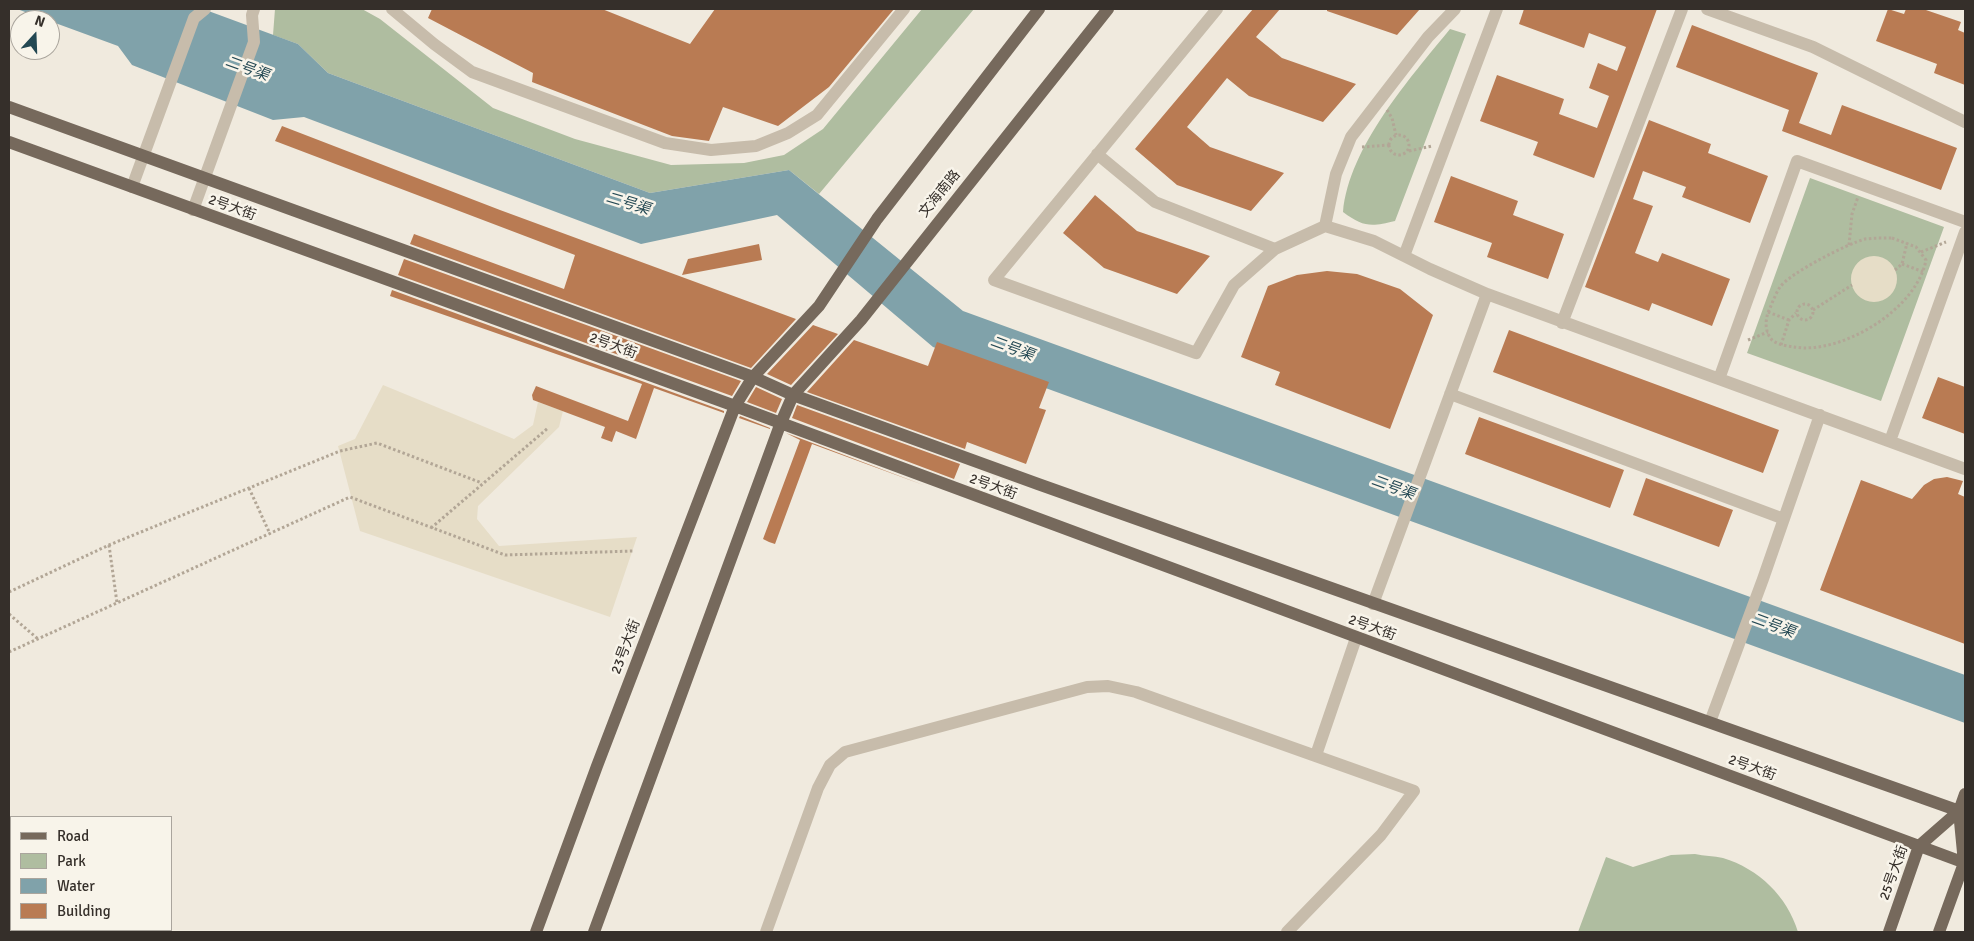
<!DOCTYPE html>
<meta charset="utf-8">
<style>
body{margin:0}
#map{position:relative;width:1974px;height:941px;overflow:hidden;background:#f0eade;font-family:Signika,sans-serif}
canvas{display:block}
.frame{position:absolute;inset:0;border:10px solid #352f2a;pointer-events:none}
.legend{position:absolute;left:10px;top:816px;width:162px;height:115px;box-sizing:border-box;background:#f8f4ea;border:1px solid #aaa59d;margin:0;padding:6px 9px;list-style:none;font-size:15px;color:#352f2a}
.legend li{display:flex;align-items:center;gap:10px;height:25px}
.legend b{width:25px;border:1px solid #aaa59d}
.north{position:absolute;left:10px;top:10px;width:50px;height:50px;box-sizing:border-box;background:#f8f4ea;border:1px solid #aaa59d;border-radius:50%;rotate:20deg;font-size:14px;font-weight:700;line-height:20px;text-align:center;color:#352f2a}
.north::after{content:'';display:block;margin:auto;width:18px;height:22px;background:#234853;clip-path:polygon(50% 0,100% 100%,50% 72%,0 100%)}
</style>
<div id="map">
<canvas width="1974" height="941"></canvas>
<div class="frame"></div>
<ul class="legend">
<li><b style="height:6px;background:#76695c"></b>Road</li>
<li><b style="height:14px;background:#afbda0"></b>Park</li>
<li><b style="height:14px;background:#80a2aa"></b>Water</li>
<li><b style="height:14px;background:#b97b53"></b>Building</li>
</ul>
<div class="north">N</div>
</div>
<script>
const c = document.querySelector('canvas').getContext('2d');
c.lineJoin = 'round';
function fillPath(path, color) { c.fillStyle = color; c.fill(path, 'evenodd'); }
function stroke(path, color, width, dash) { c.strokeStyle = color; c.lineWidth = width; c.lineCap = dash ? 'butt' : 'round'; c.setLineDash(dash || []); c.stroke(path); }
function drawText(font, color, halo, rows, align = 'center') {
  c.font = font + ' Signika,"Noto Sans SC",sans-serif'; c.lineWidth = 5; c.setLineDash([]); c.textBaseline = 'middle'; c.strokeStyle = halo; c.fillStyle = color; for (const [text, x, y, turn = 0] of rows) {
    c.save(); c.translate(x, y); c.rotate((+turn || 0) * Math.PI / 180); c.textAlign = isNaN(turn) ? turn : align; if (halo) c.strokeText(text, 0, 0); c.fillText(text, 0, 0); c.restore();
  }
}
fillPath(new Path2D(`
 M 275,9 L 362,9 L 380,19 L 493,108 L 575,139 L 671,165 L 744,163 L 784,155 L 823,129 L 922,9 L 974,9 L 819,194 L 789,170 L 650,193 L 328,73 L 298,44 L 273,35 Z
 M 1450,29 L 1466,34 L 1395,221 C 1371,227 1363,227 1343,212 C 1349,147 1410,78 1450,29 Z
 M 1810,178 L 1944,227 L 1881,401 L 1747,353 Z
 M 1695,854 C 1704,856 1714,856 1723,858 C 1759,869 1787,896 1798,932 L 1578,932 L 1606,857 L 1633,867 L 1671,855 Z`), '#afbda0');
fillPath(new Path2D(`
 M1851 279a23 23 0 1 1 46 0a23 23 0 1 1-46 0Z
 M 383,385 L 514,439 L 533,425 L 538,402 L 563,411 L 559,427 L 478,506 L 477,519 L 499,546 L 637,537 L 610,617 L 360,531 L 338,446 L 355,439 Z`), '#e6ddc7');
fillPath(new Path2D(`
 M 17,9 L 203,9 L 298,44 L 328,73 L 650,193 L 789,170 L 963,311 L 1965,675 L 1965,723 L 933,347 L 777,215 L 641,244 L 304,117 L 273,120 L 132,65 L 118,46 Z`), '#80a2aa');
fillPath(new Path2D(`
 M 432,9 L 602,9 L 690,44 L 715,9 L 894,9 L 829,87 L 778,126 L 723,107 L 709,141 L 672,136 L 532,82 L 533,73 L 428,18 Z
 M 1253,9 L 1280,9 L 1256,37 L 1282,58 L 1356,84 L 1323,122 L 1249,96 L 1227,78 L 1187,127 L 1210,147 L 1284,173 L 1251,211 L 1177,185 L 1135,149 Z
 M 1327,9 L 1420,9 L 1397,35 L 1327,11 Z
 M 1524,9 L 1657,9 L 1594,178 L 1533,155 L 1538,142 L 1480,121 L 1497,75 L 1564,99 L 1559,114 L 1597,128 L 1609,96 L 1589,88 L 1598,63 L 1617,71 L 1626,47 L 1589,33 L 1584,48 L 1519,24 Z
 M 1888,9 L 1904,14 L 1906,9 L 1923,9 L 1961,22 L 1958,30 L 1965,33 L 1965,85 L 1934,73 L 1937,64 L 1876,41 Z
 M 1692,25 L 1818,73 L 1799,123 L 1831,135 L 1842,105 L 1957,148 L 1941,190 L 1782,131 L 1789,110 L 1676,67 Z
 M 1649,120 L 1711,144 L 1708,153 L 1768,176 L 1750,223 L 1682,197 L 1686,187 L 1643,171 L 1633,199 L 1653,206 L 1635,253 L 1658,262 L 1662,253 L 1730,279 L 1712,326 L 1652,303 L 1649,311 L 1585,287 Z
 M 282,126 L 500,210 L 796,319 L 751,368 L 410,244 L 414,234 L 564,289 L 575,255 L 275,141 Z
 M 1451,176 L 1518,201 L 1513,215 L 1564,234 L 1548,279 L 1487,257 L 1492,243 L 1434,222 Z
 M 1095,195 L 1137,231 L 1210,256 L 1177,294 L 1104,268 L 1063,233 Z
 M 759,244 L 762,260 L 682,275 L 688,259 Z
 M 404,259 L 741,381 L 732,396 L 398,275 Z
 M 1327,271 L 1357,274 L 1400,289 L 1433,315 L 1390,429 L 1275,385 L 1280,372 L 1241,357 L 1268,286 L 1297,275 Z
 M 392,290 L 724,411 L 724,413 L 654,388 L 636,439 L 616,431 L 612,442 L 601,438 L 605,427 L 533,400 L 532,395 L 536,386 L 628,421 L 642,384 L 390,296 Z
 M 813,325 L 838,334 L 791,385 L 767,374 Z
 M 1509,330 L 1779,430 L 1763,473 L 1493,372 Z
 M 854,340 L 928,366 L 937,342 L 1049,382 L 1039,408 L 1046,410 L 1026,464 L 967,442 L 965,449 L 807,392 Z
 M 1938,377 L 1965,387 L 1965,434 L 1922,418 Z
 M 756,387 L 782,399 L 776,413 L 747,402 Z
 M 797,405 L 960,464 L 954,479 L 792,418 Z
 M 740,416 L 770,428 L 770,429 L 739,418 Z
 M 1479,417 L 1624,470 L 1610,508 L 1465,454 Z
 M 786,433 L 926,486 L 812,444 L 775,544 L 769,542 L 763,539 L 800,440 Z
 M 1947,477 L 1963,481 L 1958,494 L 1965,497 L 1965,644 L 1820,590 L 1861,480 L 1912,499 L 1924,485 L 1934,479 Z
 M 1646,478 L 1733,510 L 1719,547 L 1633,515 Z`), '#b97b53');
stroke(new Path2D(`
 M 1387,110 L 1392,118 L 1396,135
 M1389 145a10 10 0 1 1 20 0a10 10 0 1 1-20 0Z
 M 1362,147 L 1389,145
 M 1409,151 L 1432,146
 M 1892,238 L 1916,247 L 1926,260 C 1917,309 1842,355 1794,347 C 1787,346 1778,345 1772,340 C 1764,331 1765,318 1770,308 C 1773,301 1776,293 1780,287 C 1790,273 1847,244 1865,239 C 1874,238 1883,238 1892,238 Z
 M 1849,245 L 1852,214 L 1858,197
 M 1921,252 L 1946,242
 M 1902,264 L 1924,272
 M 1895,270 L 1902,264 L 1907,243
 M1797 312a8 8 0 1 1 16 0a8 8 0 1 1-16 0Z
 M 1813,310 L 1852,285
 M 1768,312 L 1789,320
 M 1748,340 L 1768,332
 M 1781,345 L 1789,320 L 1796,313
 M 249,488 L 270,534
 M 431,528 L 548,428
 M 109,545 L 117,603
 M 9,592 L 109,545 L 340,451 L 377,443 L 482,483
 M 9,614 L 38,639
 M 9,652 L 350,497 L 505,555 L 633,551`), '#b2a696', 3, [2.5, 2.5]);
stroke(new Path2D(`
 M 392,9 L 434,44 L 472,72 L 665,143 L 711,150 L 756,146 L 788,133 L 817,115 L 904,9
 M 1217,9 L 994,280 L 1196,353 L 1234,285 L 1275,249 L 1325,226 L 1374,241 L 1430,269 L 1487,294 L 1965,469
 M 1707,9 L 1813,47 L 1965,122
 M 1097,154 L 1155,202 L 1275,249
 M 132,187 L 194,18 L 205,9
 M 193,210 L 254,42 L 252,15 L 254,9
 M 1325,226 L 1336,174 L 1351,137 L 1428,37 L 1455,9
 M 1404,256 L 1497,9
 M 1562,323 L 1682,9
 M 1719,379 L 1797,161 L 1965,222
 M 1450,394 L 1784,519
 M 1890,441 L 1965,232
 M 1373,604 L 1487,294
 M 1710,722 L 1763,579 L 1820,415
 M 1316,755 L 1356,638
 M 766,932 L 818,788 L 830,765 L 845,752 L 1087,687 L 1108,686 L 1136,692 L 1414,791 L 1381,835 L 1287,932`), '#c7bcab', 12);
stroke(new Path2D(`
 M 9,107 L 753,377 L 793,395 L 1038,484 L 1965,813
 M 9,142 L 735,406 L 1965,863
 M 536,932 L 597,766 L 735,406 L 753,377 L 819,306 L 877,219 L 1039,9
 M 594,932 L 780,425 L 793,395 L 861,320 L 1108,9
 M 1889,932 L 1919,846 L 1959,811
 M 1939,932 L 1964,863 L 1959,811 L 1965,794`), '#76695c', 12);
drawText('14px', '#352f2a', '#f8f4ea', [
 ["文海南路",940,194,-51],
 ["2号大街",232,208,20],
 ["2号大街",613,346,20],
 ["2号大街",993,487,20],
 ["2号大街",1372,628,20],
 ["23号大街",626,647,-69],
 ["2号大街",1752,768,20],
 ["25号大街",1894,873,-70]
]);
drawText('italic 15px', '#234853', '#f8f4ea', [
 ["二号渠",247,69,20],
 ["二号渠",628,204,17],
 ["二号渠",1012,349,20],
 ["二号渠",1393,488,20],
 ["二号渠",1773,626,20]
]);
</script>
